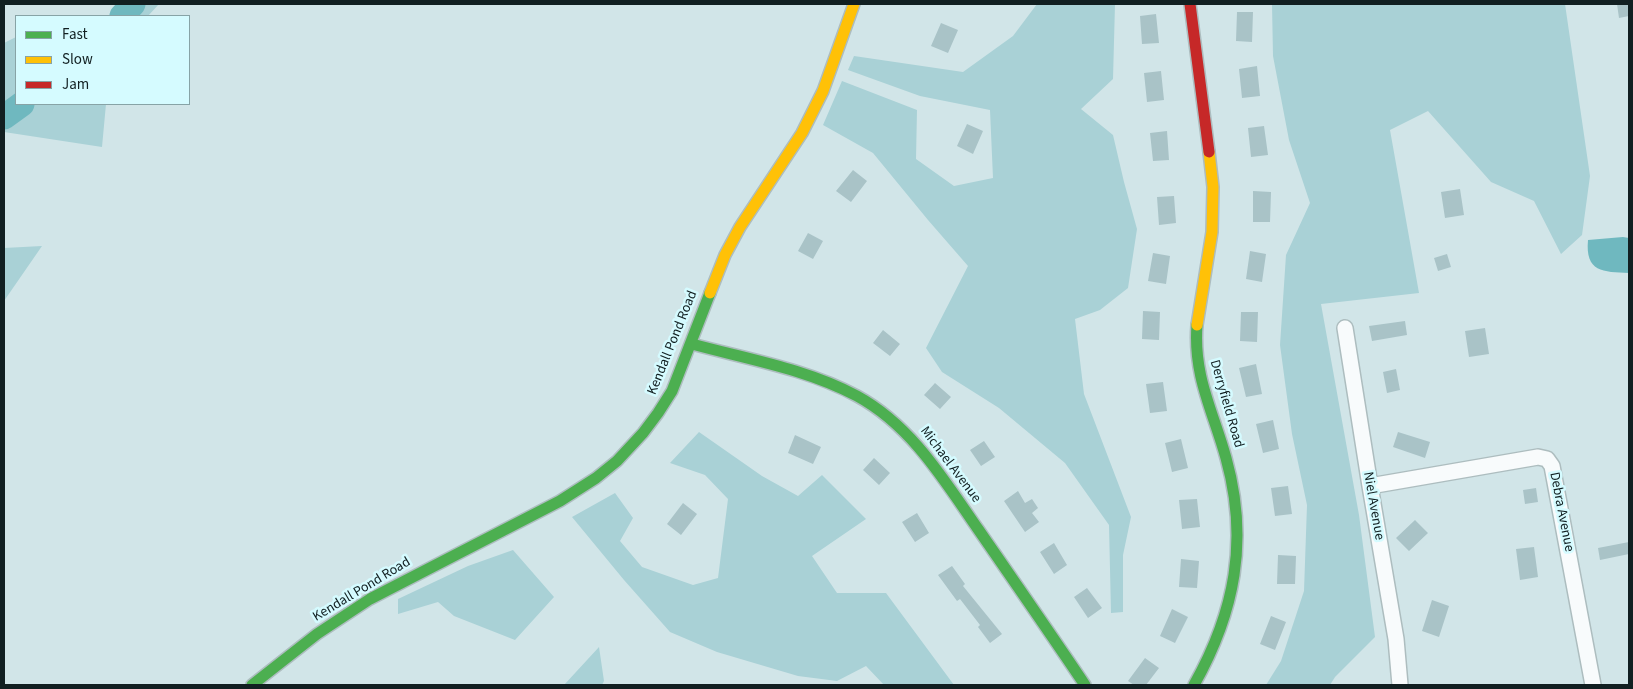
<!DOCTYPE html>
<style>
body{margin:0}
#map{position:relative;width:1633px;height:689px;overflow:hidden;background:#d1e5e8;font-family:"Source Sans 3",sans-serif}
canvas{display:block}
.frame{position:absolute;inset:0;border:5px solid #111f21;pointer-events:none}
.legend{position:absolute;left:15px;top:15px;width:175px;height:90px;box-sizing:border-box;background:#d5fbff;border:1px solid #87a3a6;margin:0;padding:6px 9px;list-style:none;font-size:15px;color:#111f21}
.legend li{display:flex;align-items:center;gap:10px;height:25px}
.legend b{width:25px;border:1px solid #87a3a6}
</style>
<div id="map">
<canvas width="1633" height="689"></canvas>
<div class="frame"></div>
<ul class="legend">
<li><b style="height:6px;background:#4caf50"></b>Fast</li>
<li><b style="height:6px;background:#ffc107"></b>Slow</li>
<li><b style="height:6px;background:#c62828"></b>Jam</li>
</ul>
</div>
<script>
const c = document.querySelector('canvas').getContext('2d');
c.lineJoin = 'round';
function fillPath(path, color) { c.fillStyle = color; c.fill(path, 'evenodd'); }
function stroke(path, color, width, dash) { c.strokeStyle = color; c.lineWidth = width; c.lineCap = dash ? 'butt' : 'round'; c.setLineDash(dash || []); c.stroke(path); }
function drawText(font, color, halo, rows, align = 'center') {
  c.font = font + ' "Source Sans 3",sans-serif'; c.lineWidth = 5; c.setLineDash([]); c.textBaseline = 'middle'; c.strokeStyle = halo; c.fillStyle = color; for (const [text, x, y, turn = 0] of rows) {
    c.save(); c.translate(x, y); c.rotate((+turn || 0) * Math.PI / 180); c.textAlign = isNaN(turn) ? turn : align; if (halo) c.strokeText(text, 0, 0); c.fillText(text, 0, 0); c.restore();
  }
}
fillPath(new Path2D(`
 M 139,4 L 159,4 L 148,16 L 128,16 Z
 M 1037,4 L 1115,4 L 1113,79 L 1081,109 L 1113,135 L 1124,182 L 1137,229 L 1128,288 L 1100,310 L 1075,319 L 1084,394 L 1131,517 L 1123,555 L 1123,612 L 1111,613 L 1109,525 L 1065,463 L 999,408 L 942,372 L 926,348 L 968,266 L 928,220 L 873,153 L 823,125 L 842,81 L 917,110 L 916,159 L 954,186 L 993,178 L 990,110 L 920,96 L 848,70 L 854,56 L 963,72 L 1013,36 Z
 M 1272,4 L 1565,4 L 1590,176 L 1582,235 L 1561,254 L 1534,201 L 1491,182 L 1428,111 L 1390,130 L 1419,293 L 1321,304 L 1359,515 L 1375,637 L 1335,677 L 1330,685 L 1266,685 L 1281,661 L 1304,591 L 1307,505 L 1292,434 L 1280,345 L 1286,255 L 1310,203 L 1289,140 L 1273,56 Z
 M 16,37 L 16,104 L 106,104 L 102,147 L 4,132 L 4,43 Z
 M 42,246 L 4,301 L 4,248 Z
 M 699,432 L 762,476 L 798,496 L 822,475 L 866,519 L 812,556 L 837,593 L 886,593 L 954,685 L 884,685 L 866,666 L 837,681 L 798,676 L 717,652 L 670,632 L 624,580 L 572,517 L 615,493 L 633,518 L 620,541 L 642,567 L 693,585 L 718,578 L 728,499 L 705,475 L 670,463 Z
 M 513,550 L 554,597 L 515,640 L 454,616 L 438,602 L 398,614 L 398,599 L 468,566 Z
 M 599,647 L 604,681 L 602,685 L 564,685 Z`), '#a9d1d6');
fillPath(new Path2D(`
 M 1623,237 L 1629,238 L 1629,273 C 1603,272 1585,272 1588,240 Z`), '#6fb8bf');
stroke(new Path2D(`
 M 122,16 L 133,4
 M 4,117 L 22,104`), '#6fb8bf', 25);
fillPath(new Path2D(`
 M 1617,4 L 1629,4 L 1629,16 L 1619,18 Z
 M 1237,12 L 1253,12 L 1252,42 L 1236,41 Z
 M 1156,14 L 1159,43 L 1142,44 L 1140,16 Z
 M 941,23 L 958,30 L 948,53 L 931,46 Z
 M 1257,66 L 1260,96 L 1242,98 L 1239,69 Z
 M 1161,71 L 1164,100 L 1147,102 L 1144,73 Z
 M 967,124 L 983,131 L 973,154 L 957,146 Z
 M 1264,126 L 1268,155 L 1251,157 L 1248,128 Z
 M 1167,131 L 1169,160 L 1153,161 L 1150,133 Z
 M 853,170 L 867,181 L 851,202 L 836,191 Z
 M 1460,189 L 1464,215 L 1445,218 L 1441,192 Z
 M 1253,191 L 1271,192 L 1270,222 L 1253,222 Z
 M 1174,196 L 1176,223 L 1159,225 L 1157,197 Z
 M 808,233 L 823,241 L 813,259 L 798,251 Z
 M 1250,251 L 1266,254 L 1262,282 L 1246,279 Z
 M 1153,253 L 1170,256 L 1166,284 L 1148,281 Z
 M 1447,254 L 1451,267 L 1438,271 L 1434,258 Z
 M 1143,311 L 1160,312 L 1159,340 L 1142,339 Z
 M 1241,312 L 1258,312 L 1257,342 L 1240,341 Z
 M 1405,321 L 1407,335 L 1372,341 L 1369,326 Z
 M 1485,328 L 1489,354 L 1469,357 L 1465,331 Z
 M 883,330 L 900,344 L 890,356 L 873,343 Z
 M 1256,364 L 1262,394 L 1246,397 L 1239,368 Z
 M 1396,369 L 1400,390 L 1387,393 L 1383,372 Z
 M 1163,382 L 1167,411 L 1150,413 L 1146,384 Z
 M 935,383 L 951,397 L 940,409 L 924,395 Z
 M 1273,420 L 1279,449 L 1263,453 L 1256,424 Z
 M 1398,432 L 1430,442 L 1425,458 L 1393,447 Z
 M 795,435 L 821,447 L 813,464 L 788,453 Z
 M 1181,439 L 1188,468 L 1172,472 L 1165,443 Z
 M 984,441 L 995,457 L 981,466 L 970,450 Z
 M 874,458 L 890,473 L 879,485 L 863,470 Z
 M 1288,486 L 1292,514 L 1275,516 L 1271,488 Z
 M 1536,488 L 1538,502 L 1525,504 L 1523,490 Z
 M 1018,491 L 1025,503 L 1032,499 L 1038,508 L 1032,513 L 1039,522 L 1025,532 L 1004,501 Z
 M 1197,499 L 1200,527 L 1182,529 L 1179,500 Z
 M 683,503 L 697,514 L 681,535 L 667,524 Z
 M 917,513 L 929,533 L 915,542 L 902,522 Z
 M 1415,520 L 1428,533 L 1409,551 L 1396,538 Z
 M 1629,542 L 1629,554 L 1600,560 L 1598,548 Z
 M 1054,543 L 1067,565 L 1054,574 L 1040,552 Z
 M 1534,547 L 1538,577 L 1520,580 L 1516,549 Z
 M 1278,555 L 1296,556 L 1295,584 L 1277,584 Z
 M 1181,559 L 1199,561 L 1197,588 L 1179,587 Z
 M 952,566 L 965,584 L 963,586 L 1002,634 L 990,643 L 978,627 L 980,625 L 960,599 L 957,601 L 938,575 Z
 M 1087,588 L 1102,608 L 1088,618 L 1074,597 Z
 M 1432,600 L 1449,606 L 1439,637 L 1422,631 Z
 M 1172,609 L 1188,617 L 1175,643 L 1160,636 Z
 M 1271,616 L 1286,622 L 1275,650 L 1260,644 Z
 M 1145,658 L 1159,668 L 1146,685 L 1134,685 L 1128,681 Z`), '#a9c3c7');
const street = new Path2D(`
 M 1345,328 L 1370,486 L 1396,639 L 1400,685
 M 1370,486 L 1538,457 L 1547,459 L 1552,466 L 1593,685`);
const fast = new Path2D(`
 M 692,344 C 747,359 807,369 857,396 C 912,426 944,480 978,529 C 1014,581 1050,633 1085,685
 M 252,685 L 317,634 L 370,599 L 560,501 L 596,478 L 617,461 L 643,433 L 658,413 L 672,391 L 710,293
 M 1194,685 C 1235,612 1249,540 1226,458 C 1213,411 1193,376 1197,325`);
const slow = new Path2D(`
 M 710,293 L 725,255 L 740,227 L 802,133 L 823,91 L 854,4
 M 1197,325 L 1212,232 L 1213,187 L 1209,152`);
const jam = new Path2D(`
 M 1190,4 L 1209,152`);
stroke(street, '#adbdbf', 18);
stroke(fast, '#adbdbf', 14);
stroke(slow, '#adbdbf', 14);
stroke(jam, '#adbdbf', 14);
stroke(street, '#f8fbfc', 15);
stroke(fast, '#4caf50', 11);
stroke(slow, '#ffc107', 11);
stroke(jam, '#c62828', 11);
drawText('14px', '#111f21', '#d5fbff', [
 ["Kendall Pond Road",673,343,-68],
 ["Derryfield Road",1226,404,74],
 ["Michael Avenue",950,465,53],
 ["Niel Avenue",1373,506,80],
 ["Debra Avenue",1561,512,79],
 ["Kendall Pond Road",362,590,-31]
]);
</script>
